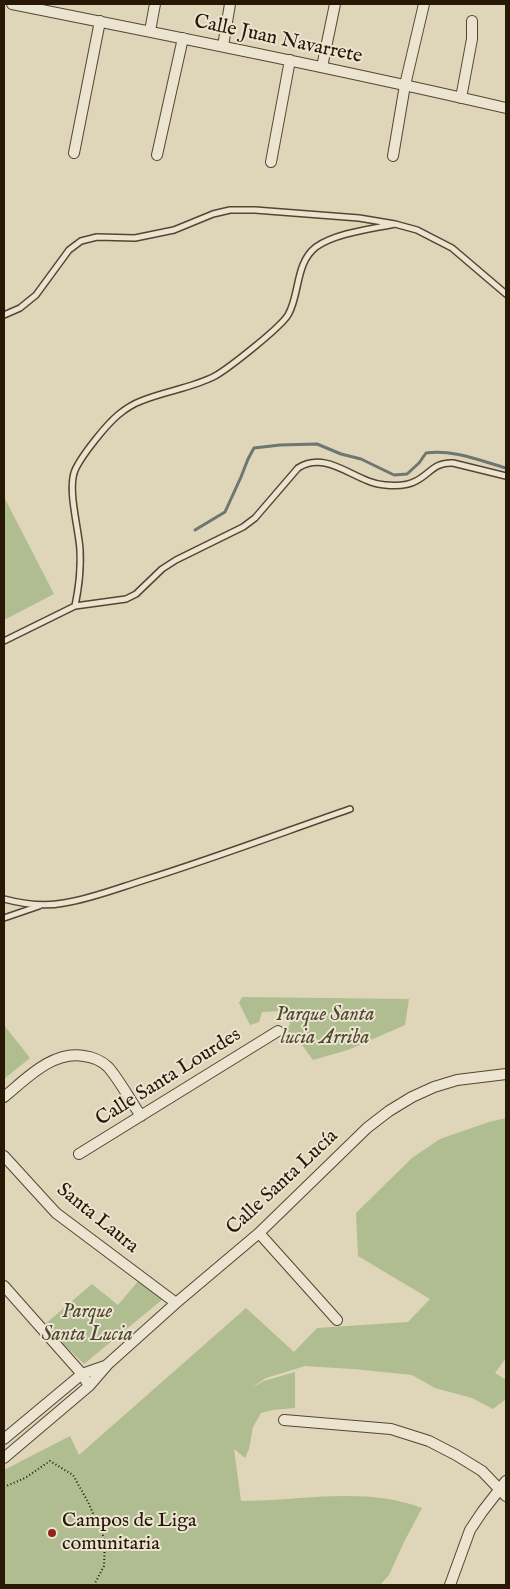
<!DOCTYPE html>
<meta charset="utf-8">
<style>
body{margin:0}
#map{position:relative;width:510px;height:1589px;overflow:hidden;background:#dfd5b8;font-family:"IM FELL English",serif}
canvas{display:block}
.frame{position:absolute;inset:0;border:5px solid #271704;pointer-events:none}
</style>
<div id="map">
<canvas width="510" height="1589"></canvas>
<div class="frame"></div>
</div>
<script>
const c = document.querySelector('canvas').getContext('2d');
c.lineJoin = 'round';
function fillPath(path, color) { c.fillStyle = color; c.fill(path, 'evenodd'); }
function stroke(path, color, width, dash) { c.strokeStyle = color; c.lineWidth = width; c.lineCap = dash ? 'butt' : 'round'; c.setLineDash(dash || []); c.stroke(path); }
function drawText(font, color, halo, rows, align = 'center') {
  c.font = font + ' "IM FELL English",serif'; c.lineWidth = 4; c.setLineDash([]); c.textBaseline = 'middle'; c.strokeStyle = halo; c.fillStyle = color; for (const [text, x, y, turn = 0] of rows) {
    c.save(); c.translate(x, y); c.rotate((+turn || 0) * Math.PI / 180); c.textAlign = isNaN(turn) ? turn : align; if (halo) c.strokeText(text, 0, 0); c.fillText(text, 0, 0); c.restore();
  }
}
fillPath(new Path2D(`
 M 4,497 L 54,594 L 4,620 Z
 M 242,997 L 409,999 L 405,1025 L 348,1050 L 313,1060 L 294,1034 L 286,1031 L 290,1024 L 288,1016 L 281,1011 L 262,1012 L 259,1022 L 250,1025 L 239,1003 Z
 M 4,1025 L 30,1058 L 4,1079 Z
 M 506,1118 L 506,1358 L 495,1373 L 506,1380 L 506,1399 L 493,1409 L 472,1398 L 435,1388 L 412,1375 L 353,1369 L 305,1366 L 266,1378 L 251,1388 L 264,1381 L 295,1372 L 295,1408 L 273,1410 L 261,1413 L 253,1427 L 249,1449 L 245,1458 L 234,1449 L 241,1501 C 301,1501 364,1486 422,1508 L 404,1542 L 389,1575 L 380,1585 L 4,1585 L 4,1470 L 70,1436 L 79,1455 L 246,1308 L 294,1352 L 317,1328 L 408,1322 L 430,1299 L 358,1256 L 356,1213 L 412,1158 L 440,1139 L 489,1122 Z
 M 140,1279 L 163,1299 L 84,1364 L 44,1325 L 92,1284 L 118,1305 Z`), '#b0bd90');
stroke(new Path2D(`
 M 195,530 L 225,512 L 241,477 L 248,459 L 254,448 L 280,445 L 317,444 L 341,454 L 361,459 L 394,475 L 407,474 L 419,463 L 426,453 C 453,449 481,461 506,468`), '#6c7672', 3);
const service = new Path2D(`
 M 4,315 L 20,308 L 36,295 L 69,250 L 81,241 L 97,237 L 135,238 L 174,230 L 213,214 L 230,210 L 255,210 L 359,218 L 395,224 L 417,230 L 452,248 L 506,294
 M 75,606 C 79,587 81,569 80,550 C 79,529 66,486 76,468 C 83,454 106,425 118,415 C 124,410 133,404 141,401 C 165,391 192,388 215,376 C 229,368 280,328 288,315 C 300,295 295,263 316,247 C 336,233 371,229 395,224
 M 4,641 L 75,606 L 126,599 L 136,594 L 162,569 L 176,560 L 243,527 L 255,518 L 298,468 C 328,449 355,483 385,485 C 395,486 407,486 416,481 C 430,474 434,462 453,463 L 506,476
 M 4,899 C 23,904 44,907 64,903 C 90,899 116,889 141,881 C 212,859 281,833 350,809
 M 4,918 L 39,906`);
const minor = new Path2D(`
 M 12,4 C 177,37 342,70 506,108
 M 150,31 L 155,4
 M 223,46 L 230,4
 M 322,67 L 335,4
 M 461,98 L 472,39 L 472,21
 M 74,153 L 100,21
 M 157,155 L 183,38
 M 393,156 L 405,85 L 424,4
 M 271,162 L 290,60
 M 4,1097 C 26,1079 53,1050 84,1056 C 92,1057 102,1061 108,1067 C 119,1079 131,1102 141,1116
 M 79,1154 L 278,1031
 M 4,1156 L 56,1213 L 176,1303
 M 259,1233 L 337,1320
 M 4,1286 L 82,1374 L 89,1386
 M 284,1420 L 391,1429 L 429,1441 L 456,1455 L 482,1471 L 506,1496
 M 4,1439 L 82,1374 L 105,1366
 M 4,1458 L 89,1386 L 108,1364 L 176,1303 L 259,1233 L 367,1128 L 389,1111 L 412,1097 L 434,1087 L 457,1080 L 506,1074
 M 450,1585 L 470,1530 L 482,1512 L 506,1481`);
stroke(service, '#554631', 8);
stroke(minor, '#554631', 12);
stroke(new Path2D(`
 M 4,1487 L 25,1478 L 50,1461 L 73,1475 L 88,1502 L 105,1540 L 104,1566 L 94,1585`), '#271704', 2, [1, 2.5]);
stroke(service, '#eae4d1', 5);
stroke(minor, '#eae4d1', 10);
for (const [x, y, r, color] of [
 [52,1533,5,"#8f2418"]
]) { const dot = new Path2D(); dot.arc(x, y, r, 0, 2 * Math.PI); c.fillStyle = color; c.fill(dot); stroke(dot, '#eae4d1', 2); }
drawText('20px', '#271704', '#eae4d1', [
 ["Calle Juan Navarrete",278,40,12],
 ["Calle Santa Lourdes",169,1078,-32],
 ["Calle Santa Lucía",283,1183,-43],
 ["Santa Laura",97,1219,39]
]);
drawText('italic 20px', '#50492e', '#eae4d1', [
 ["Parque Santa",325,1016],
 ["lucia Arriba",325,1039],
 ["Parque",87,1313],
 ["Santa Lucia",87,1336]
]);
drawText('20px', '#271704', '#eae4d1', [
 ["Campos de Liga",62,1522],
 ["comunitaria",62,1545]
], 'left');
</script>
